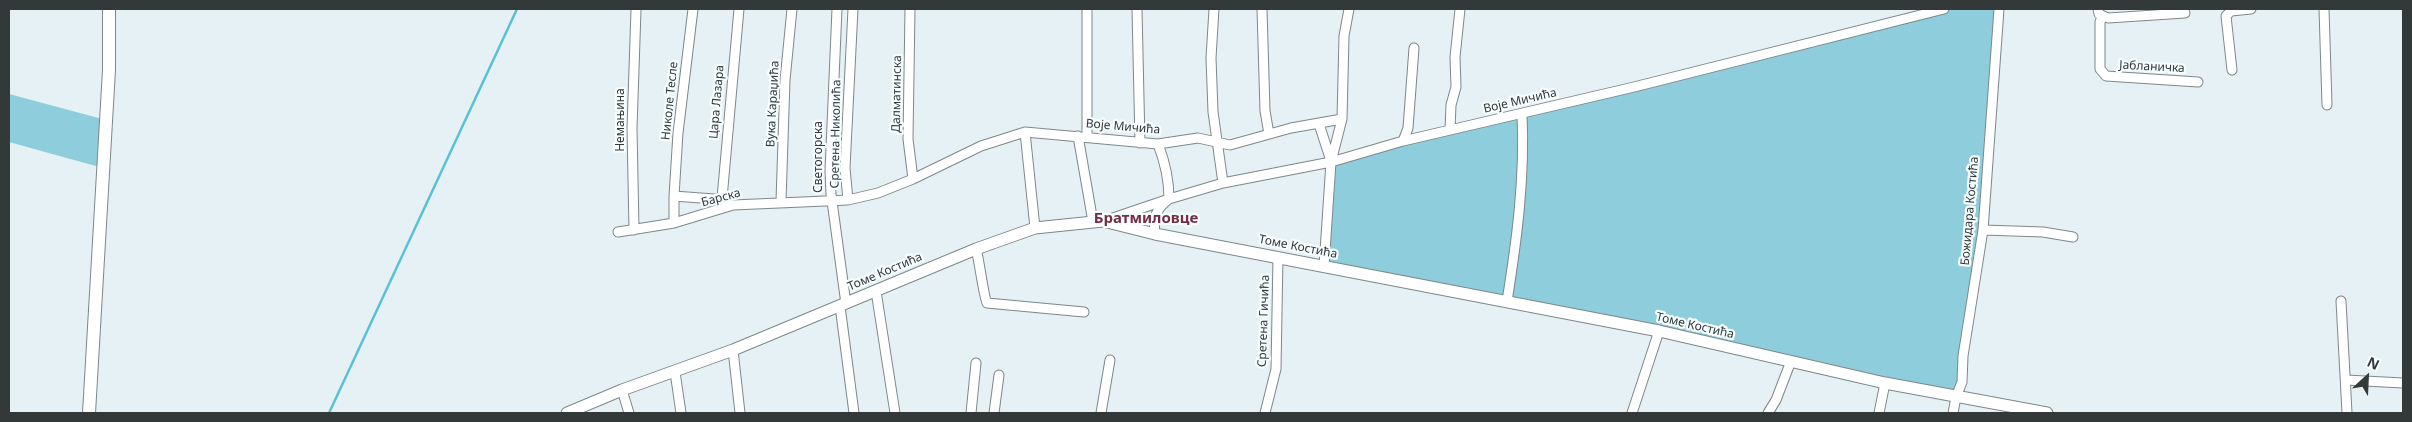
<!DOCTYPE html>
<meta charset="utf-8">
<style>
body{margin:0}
#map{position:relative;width:2412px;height:422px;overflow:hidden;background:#e5f1f4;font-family:"Noto Sans",sans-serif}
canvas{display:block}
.frame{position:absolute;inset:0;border:10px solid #333839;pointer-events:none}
.north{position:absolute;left:2342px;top:352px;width:50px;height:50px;-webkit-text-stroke:4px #f6fdff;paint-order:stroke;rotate:25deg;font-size:14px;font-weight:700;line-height:20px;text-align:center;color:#333839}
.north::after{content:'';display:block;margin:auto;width:18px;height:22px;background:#333839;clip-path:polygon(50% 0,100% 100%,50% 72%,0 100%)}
</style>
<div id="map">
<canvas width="2412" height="422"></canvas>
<div class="frame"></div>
<div class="north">N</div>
</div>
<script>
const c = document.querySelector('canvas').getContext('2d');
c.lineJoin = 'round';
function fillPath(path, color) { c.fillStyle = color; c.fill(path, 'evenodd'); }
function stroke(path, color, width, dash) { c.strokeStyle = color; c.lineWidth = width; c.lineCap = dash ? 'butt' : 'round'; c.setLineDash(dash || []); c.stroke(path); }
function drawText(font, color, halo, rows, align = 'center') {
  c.font = font + ' "Noto Sans",sans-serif'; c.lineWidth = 4.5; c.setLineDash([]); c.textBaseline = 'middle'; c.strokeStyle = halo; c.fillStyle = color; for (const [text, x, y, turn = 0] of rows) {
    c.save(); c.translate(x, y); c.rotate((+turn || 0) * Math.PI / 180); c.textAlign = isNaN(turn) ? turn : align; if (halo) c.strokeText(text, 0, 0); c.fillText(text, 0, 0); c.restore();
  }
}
fillPath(new Path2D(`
 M 1944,9 L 1999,9 L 1983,230 L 1958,367 L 1956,397 L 1324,266 L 1331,162 Z
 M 9,94 L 106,120 L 103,168 L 9,142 Z`), '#8ecddb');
stroke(new Path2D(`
 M 329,413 L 517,9`), '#5ac0d6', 2.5);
const minor = new Path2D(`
 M 837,9 L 830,171 L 831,194 L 846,304
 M 910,9 L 908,139 L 913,179
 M 1087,9 L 1087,137
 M 1137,9 L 1140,143
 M 1214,9 L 1211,58 L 1213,112 L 1223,183
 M 1262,9 L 1265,111 L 1269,134
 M 2098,9 L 2099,14 L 2108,18 L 2185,13
 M 2324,9 L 2327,105
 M 2102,17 L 2100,22 L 2100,69 L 2106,76 L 2198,82
 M 2232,70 L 2226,16 L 2231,11 L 2251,9
 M 1319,124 L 1331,161
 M 1450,130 L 1451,105 L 1456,87 L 1455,57 L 1460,9
 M 1078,136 L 1093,222
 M 1403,141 L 1408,128 L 1414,48
 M 674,196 L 678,133 L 693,9
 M 722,198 L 739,9
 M 848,200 L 845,168 L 853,9
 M 781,201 L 785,80 L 792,9
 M 1104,221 L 1169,199 L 1223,183 L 1331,162 L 1403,141 L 1634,87 L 1944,9
 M 674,223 L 674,196 L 727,200
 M 1035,228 L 1025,132 L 1158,144 L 1198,138 L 1230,145 L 1291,128 L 1342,119
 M 634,230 L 632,128 L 636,10
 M 1983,230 L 2043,232 L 2073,237
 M 618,232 L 674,223 L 733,205 L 848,200 L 878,193 L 913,179 L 981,146 L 1025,132
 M 1155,234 C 1153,217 1156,209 1169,199 C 1169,179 1165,162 1158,144
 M 976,249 C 979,258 984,299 987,303 L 1084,312
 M 1324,266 L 1331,162 L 1342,119 L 1344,36 L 1349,9
 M 876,291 L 895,413
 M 1507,301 C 1517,239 1525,177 1522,114
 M 2341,301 L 2347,413
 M 840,306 L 854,413
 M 733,350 L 740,413
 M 675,372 L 681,413
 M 2346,380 L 2403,383
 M 622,390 L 629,413
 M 971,413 L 976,363
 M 994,413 L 999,375
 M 1101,413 L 1110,360
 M 1265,413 L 1276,369 L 1278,257
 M 1632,413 L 1659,331
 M 1768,413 L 1776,400 L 1791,361
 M 1879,413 L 1885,383
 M 1953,413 L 1956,397 L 1962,382 L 1963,356 L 1983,230 L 1999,9`);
const tertiary = new Path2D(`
 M 567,413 L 622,390 L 733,350 L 976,249 L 1035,228 L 1103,221 L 1155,234 L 1659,331 L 1885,383 L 2047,413`);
const secondary = new Path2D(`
 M 89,413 L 109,70 L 109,9`);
stroke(minor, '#7d888b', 11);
stroke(tertiary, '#7d888b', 13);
stroke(secondary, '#7d888b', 14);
stroke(minor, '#fff', 9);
stroke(tertiary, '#fff', 11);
stroke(secondary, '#fff', 12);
drawText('12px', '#333839', '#f6fdff', [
 ["Јабланичка",2152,67,3],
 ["Далматинска",897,94,-89],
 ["Николе Тесле",670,101,-84],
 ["Воје Мичића",1520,101,-13],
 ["Цара Лазара",717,102,-85],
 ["Вука Караџића",773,104,-87],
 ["Немањина",621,120,-90],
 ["Воје Мичића",1123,127,5],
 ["Сретена Николића",836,134,-89],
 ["Светогорска",819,157,-90],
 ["Барска",721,198,-15],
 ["Божидара Костића",1970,211,-85],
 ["Томе Костића",1298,247,11],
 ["Томе Костића",885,272,-23],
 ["Сретена Гичића",1264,321,-88],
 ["Томе Костића",1695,326,13]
]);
drawText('bold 15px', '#742f43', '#f6fdff', [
 ["Братмиловце",1146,219]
]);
</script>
